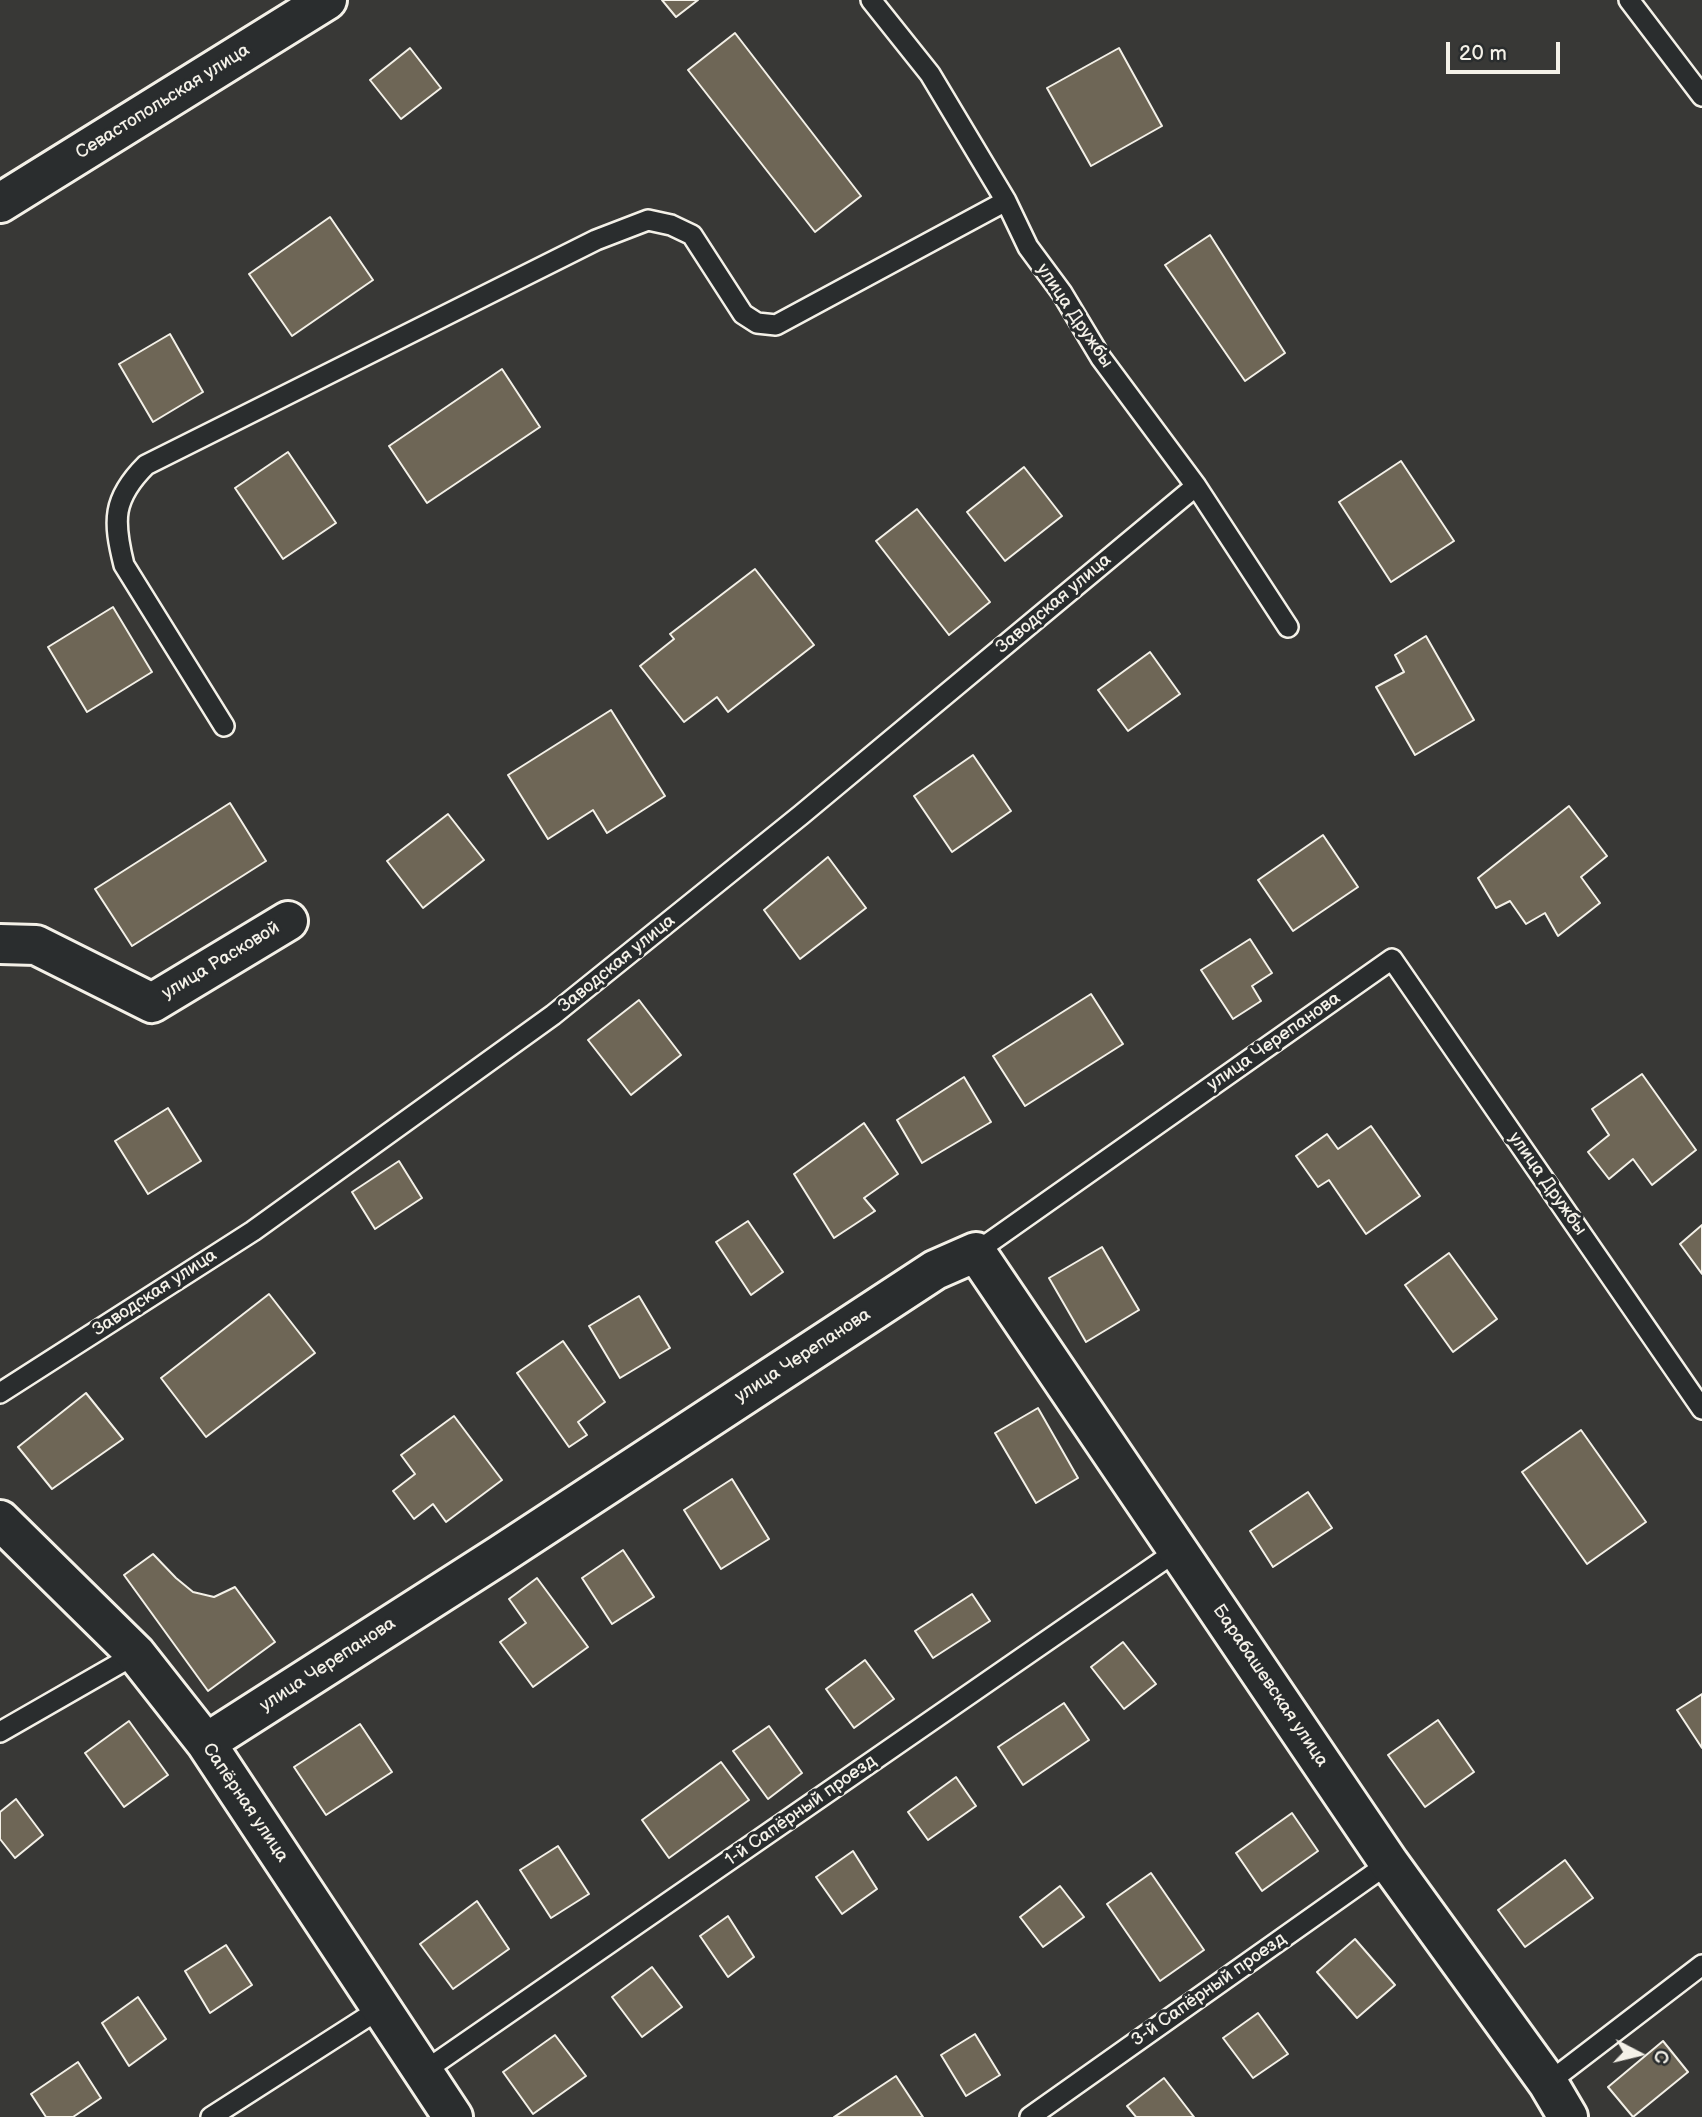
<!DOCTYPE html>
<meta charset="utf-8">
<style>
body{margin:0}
#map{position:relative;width:1702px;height:2117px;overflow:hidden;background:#383836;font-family:"Balsamiq Sans",sans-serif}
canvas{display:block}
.north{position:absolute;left:1604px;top:2019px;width:70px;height:70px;-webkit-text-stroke:5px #2a2d2e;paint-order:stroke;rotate:97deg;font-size:19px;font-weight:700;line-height:28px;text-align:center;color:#f4f1e8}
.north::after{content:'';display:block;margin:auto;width:24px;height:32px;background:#f4f1e8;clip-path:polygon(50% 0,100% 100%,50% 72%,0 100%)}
.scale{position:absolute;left:1446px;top:42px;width:114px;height:32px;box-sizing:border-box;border:4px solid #f4f1e8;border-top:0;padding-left:9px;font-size:21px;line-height:24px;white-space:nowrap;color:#f4f1e8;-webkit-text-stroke:5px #2a2d2e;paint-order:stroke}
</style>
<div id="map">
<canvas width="1702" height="2117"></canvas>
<div class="north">С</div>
<div class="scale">20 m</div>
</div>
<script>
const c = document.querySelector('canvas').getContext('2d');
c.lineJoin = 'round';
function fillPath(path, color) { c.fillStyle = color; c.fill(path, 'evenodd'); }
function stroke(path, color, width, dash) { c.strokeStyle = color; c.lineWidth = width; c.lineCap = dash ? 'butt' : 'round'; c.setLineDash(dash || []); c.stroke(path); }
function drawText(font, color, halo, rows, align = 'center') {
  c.font = font + ' "Balsamiq Sans",sans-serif'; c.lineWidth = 6; c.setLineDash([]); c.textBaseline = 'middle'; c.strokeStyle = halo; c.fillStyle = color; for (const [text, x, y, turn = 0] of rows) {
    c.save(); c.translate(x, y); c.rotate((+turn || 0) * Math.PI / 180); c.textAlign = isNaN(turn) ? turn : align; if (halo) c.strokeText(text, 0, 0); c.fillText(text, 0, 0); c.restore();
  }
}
const building = new Path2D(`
 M 662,0 L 698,0 L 676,17 Z
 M 735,33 L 861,196 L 815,232 L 688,70 Z
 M 410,48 L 441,88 L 401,119 L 370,80 Z
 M 1119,48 L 1162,126 L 1091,166 L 1047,88 Z
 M 330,217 L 373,280 L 292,336 L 249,274 Z
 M 1210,235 L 1285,353 L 1245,381 L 1165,265 Z
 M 170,334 L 203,392 L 153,422 L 119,364 Z
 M 502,369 L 540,427 L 427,503 L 389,446 Z
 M 288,452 L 336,523 L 283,559 L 235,488 Z
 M 1401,461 L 1454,541 L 1391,582 L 1339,502 Z
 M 1024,467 L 1062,516 L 1005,561 L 967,512 Z
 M 917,509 L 990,602 L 949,635 L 876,541 Z
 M 755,569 L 814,645 L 728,712 L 717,697 L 684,722 L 640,666 L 674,639 L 670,634 Z
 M 113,607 L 152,672 L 87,712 L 48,647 Z
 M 1426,636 L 1474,720 L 1415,755 L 1376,687 L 1404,672 L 1395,655 Z
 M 1150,652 L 1180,694 L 1128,731 L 1098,690 Z
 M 611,710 L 665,796 L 607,833 L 593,810 L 548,839 L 508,775 Z
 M 973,755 L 1011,811 L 952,852 L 914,796 Z
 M 230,803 L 266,861 L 132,946 L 95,889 Z
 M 1569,806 L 1607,856 L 1581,877 L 1600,903 L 1558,936 L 1545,913 L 1526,924 L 1510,901 L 1496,908 L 1478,878 Z
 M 448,814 L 484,860 L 423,908 L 387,861 Z
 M 1323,835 L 1358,887 L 1293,931 L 1258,880 Z
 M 828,857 L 866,908 L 800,959 L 764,910 Z
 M 1250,939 L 1272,973 L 1252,986 L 1261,1001 L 1233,1019 L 1201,970 Z
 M 1091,994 L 1123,1044 L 1025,1106 L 993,1056 Z
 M 639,1000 L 681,1055 L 631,1095 L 588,1040 Z
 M 1642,1074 L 1696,1150 L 1652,1185 L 1633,1159 L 1609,1179 L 1588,1152 L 1609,1135 L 1592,1109 Z
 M 964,1077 L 991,1122 L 922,1163 L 897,1120 Z
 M 168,1108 L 201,1161 L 148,1194 L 115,1141 Z
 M 864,1123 L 898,1174 L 864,1198 L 875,1211 L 834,1238 L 794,1174 Z
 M 1371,1126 L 1420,1196 L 1366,1234 L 1329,1180 L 1318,1187 L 1296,1156 L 1327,1134 L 1338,1149 Z
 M 399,1161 L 422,1198 L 375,1229 L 352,1192 Z
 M 748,1221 L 783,1272 L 751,1295 L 716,1242 Z
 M 1702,1225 L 1702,1274 L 1680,1244 Z
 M 1102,1247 L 1139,1310 L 1086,1342 L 1049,1278 Z
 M 1449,1253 L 1497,1319 L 1453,1352 L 1405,1285 Z
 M 269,1294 L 315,1353 L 206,1437 L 161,1378 Z
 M 639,1296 L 670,1348 L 620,1378 L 589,1326 Z
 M 563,1341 L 605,1402 L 578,1422 L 587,1435 L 569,1447 L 517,1373 Z
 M 86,1393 L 123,1439 L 52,1489 L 18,1447 Z
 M 1038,1408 L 1078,1478 L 1036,1503 L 995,1433 Z
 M 454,1416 L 502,1480 L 446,1522 L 433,1504 L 414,1519 L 393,1491 L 415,1474 L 401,1455 Z
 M 1581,1430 L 1646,1522 L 1587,1564 L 1522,1472 Z
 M 732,1479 L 769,1539 L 721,1569 L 684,1510 Z
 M 1308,1492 L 1332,1528 L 1273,1567 L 1250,1531 Z
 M 623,1550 L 654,1597 L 612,1624 L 582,1578 Z
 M 153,1554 L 176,1578 L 193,1592 L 214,1597 L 235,1587 L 275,1642 L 208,1691 L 124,1575 Z
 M 537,1578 L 588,1647 L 533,1687 L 500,1642 L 526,1623 L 509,1599 Z
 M 972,1594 L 990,1621 L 933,1658 L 915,1631 Z
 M 1123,1642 L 1156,1684 L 1124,1709 L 1091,1667 Z
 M 865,1660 L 894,1699 L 854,1728 L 826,1689 Z
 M 1702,1694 L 1702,1748 L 1677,1710 Z
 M 1064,1703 L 1089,1740 L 1023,1785 L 998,1747 Z
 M 1438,1720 L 1474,1772 L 1425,1807 L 1388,1755 Z
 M 129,1721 L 168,1775 L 124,1807 L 85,1753 Z
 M 360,1724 L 392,1772 L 326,1815 L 294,1767 Z
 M 769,1726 L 802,1773 L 768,1799 L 733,1751 Z
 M 721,1762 L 749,1800 L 669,1858 L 642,1820 Z
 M 956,1777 L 976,1806 L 928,1840 L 908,1812 Z
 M 16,1799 L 43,1835 L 15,1858 L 0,1839 L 0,1812 Z
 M 1292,1813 L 1318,1851 L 1262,1891 L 1236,1853 Z
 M 558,1846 L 589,1894 L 551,1918 L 520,1870 Z
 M 853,1851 L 877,1889 L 842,1914 L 816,1877 Z
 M 1565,1860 L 1593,1898 L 1525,1947 L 1498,1910 Z
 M 1151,1873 L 1204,1950 L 1160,1981 L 1107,1904 Z
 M 1060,1886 L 1084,1917 L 1043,1947 L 1020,1917 Z
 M 477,1901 L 509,1949 L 453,1989 L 420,1944 Z
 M 728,1916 L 754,1957 L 728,1977 L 700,1936 Z
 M 1355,1939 L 1395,1985 L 1357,2018 L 1317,1972 Z
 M 226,1945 L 252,1985 L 210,2013 L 185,1971 Z
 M 652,1967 L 682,2007 L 642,2037 L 612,1997 Z
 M 138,1997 L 166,2039 L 129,2066 L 102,2023 Z
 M 1258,2013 L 1288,2054 L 1253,2078 L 1223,2038 Z
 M 975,2034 L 1000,2075 L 966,2096 L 941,2055 Z
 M 555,2035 L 586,2076 L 533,2114 L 503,2072 Z
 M 1663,2041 L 1688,2072 L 1633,2117 L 1608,2087 Z
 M 78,2062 L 101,2098 L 73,2117 L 46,2117 L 31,2094 Z
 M 896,2076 L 923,2117 L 834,2117 Z
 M 1164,2078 L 1194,2117 L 1136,2117 L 1127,2106 Z`);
fillPath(building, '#6e6656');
stroke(building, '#f4f1e8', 2);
const service = new Path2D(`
 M 871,0 L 930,74 L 1006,201 L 1028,247 L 1062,293 L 1101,358 L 1196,486 L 1288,627
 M 1629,0 L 1702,96
 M 224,726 L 124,565 C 113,521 112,499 146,465 L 596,240 L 648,220 L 671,225 L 692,235 L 743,314 L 757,323 L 776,325 L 1006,201
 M 976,1252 L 1392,959 L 1702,1409
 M 0,1393 L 253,1231 L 553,1015 L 801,815 L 1196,486
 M 0,1732 L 136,1654
 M 423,2072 L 1178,1550
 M 1548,2083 L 1702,1965
 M 211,2117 L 381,2008
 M 1030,2117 L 1389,1863`);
const minor = new Path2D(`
 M 0,203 L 327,0
 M 0,944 L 36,945 L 152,1003 L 288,921
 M 0,1520 L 136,1654 L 206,1743 L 453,2117
 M 206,1743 L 500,1555 L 935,1270 L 976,1252 L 1389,1863 L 1548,2083 L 1568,2117`);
stroke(service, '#f4f1e8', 24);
stroke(minor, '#f4f1e8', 44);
stroke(service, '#2a2d2e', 19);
stroke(minor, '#2a2d2e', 38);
drawText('18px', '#f4f1e8', '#2a2d2e', [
 ["Севастопольская улица",163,102,-32],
 ["улица Дружбы",1074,316,56],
 ["Заводская улица",1054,604,-40],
 ["улица Расковой",221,961,-31],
 ["Заводская улица",617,964,-39],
 ["улица Черепанова",1274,1042,-35],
 ["улица Дружбы",1547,1184,55],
 ["Заводская улица",155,1293,-33],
 ["улица Черепанова",803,1356,-33],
 ["улица Черепанова",328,1665,-33],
 ["Барабашевская улица",1270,1686,56],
 ["Сапёрная улица",245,1803,56],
 ["1-й Сапёрный проезд",801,1811,-35],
 ["3-й Сапёрный проезд",1209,1990,-35]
]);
</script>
